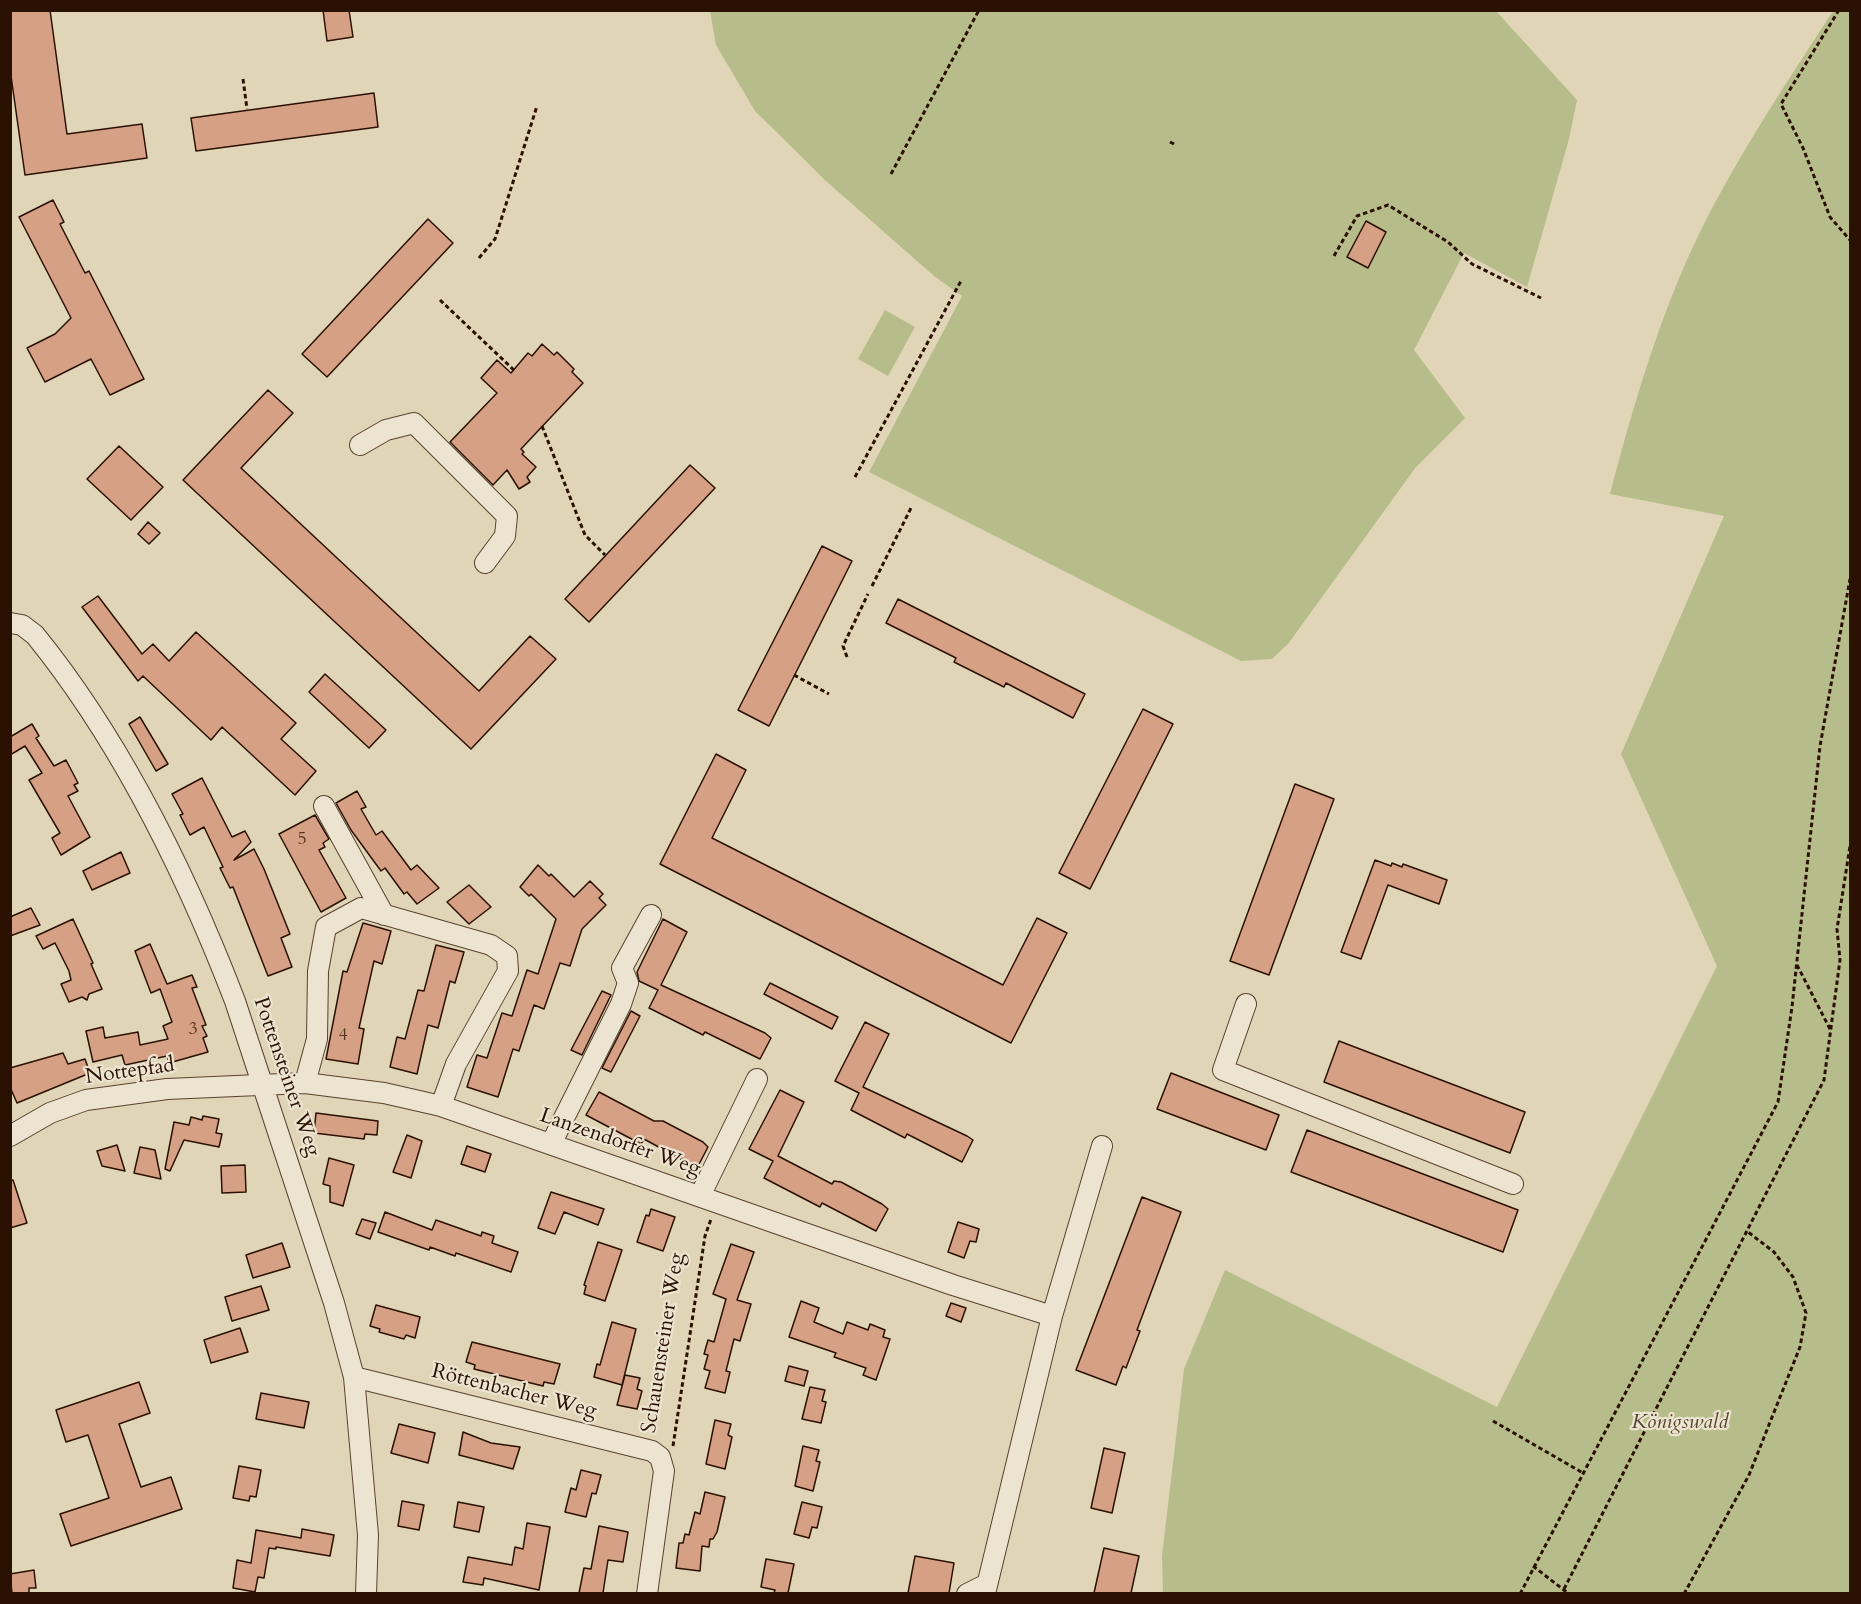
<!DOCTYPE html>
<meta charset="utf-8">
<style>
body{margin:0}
#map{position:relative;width:1861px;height:1604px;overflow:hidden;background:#e1d5b7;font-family:Cardo,serif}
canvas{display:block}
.frame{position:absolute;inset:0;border:12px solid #2b1102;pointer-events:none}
</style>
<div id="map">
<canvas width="1861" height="1604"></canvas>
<div class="frame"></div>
</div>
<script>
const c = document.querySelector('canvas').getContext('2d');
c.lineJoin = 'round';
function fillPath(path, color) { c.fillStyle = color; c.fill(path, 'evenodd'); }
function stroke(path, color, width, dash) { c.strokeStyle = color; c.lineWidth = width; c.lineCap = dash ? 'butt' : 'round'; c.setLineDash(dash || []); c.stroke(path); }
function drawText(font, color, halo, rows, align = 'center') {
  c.font = font + ' Cardo,serif'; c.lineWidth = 4.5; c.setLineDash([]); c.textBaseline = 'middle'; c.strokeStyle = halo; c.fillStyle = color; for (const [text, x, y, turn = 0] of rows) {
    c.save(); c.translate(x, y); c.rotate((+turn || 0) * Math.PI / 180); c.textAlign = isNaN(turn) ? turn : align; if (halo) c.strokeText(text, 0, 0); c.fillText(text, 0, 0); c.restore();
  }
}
fillPath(new Path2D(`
 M 710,11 L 1496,11 L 1577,100 L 1569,139 L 1527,287 L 1464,253 L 1414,350 L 1465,418 L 1416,467 L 1288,644 L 1272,659 L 1241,661 L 869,472 L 962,296 L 934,276 L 826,181 L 755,111 L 716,45 Z
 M 1833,11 L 1850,11 L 1850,1593 L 1163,1593 L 1162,1556 L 1184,1369 L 1225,1270 L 1497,1407 L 1717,966 L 1621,754 L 1724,516 L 1610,494 C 1635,399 1664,300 1710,212 C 1747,142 1790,77 1833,11 Z
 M 885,310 L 915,327 L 888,376 L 858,359 Z`), '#b7bc8b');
const building = new Path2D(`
 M 10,10 L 50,10 L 67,134 L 142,124 L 147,158 L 25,175 L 10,69 Z
 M 323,10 L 349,10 L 353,37 L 327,41 Z
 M 374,93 L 378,127 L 196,151 L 191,118 Z
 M 53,200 L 64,222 L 60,224 L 85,273 L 89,271 L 144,379 L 110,395 L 91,359 L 45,382 L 27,348 L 55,334 L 71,318 L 19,217 Z
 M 428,219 L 453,243 L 327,377 L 302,354 Z
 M 1366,221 L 1386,232 L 1368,268 L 1347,257 Z
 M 542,344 L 554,355 L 557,352 L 574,369 L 572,372 L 583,383 L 521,449 L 524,452 L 522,454 L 536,467 L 527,477 L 530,482 L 519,489 L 507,470 L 493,485 L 450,442 L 497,393 L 481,378 L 497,360 L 511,373 L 528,353 L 532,356 Z
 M 268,390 L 293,413 L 241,468 L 479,691 L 530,636 L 556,659 L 471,749 L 183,480 Z
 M 119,446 L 163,487 L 131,520 L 87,479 Z
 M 690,465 L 715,488 L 589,622 L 565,599 Z
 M 148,522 L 160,533 L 149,544 L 138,534 Z
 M 822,546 L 852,561 L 769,726 L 738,710 Z
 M 98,596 L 142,654 L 153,644 L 169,661 L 196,632 L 296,723 L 281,739 L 316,771 L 295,795 L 222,727 L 211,740 L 143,676 L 138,681 L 82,607 Z
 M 898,599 L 1085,694 L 1073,718 L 1006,683 L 1004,687 L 954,662 L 956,658 L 886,623 Z
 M 325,674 L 386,730 L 369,748 L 309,692 Z
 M 1143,709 L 1173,724 L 1090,889 L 1059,873 Z
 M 140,717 L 168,764 L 156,771 L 129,724 Z
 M 32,724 L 39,736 L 36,738 L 54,766 L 66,760 L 78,783 L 74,785 L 78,791 L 68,796 L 90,837 L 61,855 L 52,838 L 60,833 L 29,780 L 42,773 L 25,746 L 10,755 L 10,737 Z
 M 716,754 L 746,770 L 712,838 L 1003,985 L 1037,918 L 1067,933 L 1011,1043 L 660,864 Z
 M 202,778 L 232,837 L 245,831 L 251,842 L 234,860 L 254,849 L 264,869 L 290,934 L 281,938 L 292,967 L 268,976 L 233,887 L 230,888 L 220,868 L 223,867 L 204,827 L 190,835 L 180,815 L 183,814 L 172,794 Z
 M 1295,784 L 1334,799 L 1269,975 L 1230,961 Z
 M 357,791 L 366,807 L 361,809 L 376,835 L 382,831 L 411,870 L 417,865 L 439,888 L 417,904 L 407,892 L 404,894 L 385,868 L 381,871 L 351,830 L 336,803 Z
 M 315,815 L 329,839 L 323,843 L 325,847 L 319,850 L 346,898 L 321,912 L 279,834 Z
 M 121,852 L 130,873 L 92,890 L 83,871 Z
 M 1375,860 L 1391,866 L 1392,863 L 1402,867 L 1403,864 L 1447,880 L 1439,904 L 1388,885 L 1361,959 L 1341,952 Z
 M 538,865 L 549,876 L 551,874 L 574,897 L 590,881 L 603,894 L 599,898 L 606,905 L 582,929 L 570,966 L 560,963 L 544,1009 L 534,1005 L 519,1051 L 513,1049 L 498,1097 L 467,1087 L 477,1055 L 487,1058 L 502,1013 L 512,1016 L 527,970 L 538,974 L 556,919 L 531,894 L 529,896 L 520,887 Z
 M 469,885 L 491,907 L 469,924 L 447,902 Z
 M 31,908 L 40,925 L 10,936 L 10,917 Z
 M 73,919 L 93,963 L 91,964 L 102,989 L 89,994 L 87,1000 L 82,997 L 69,1002 L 61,984 L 71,980 L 69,971 L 55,943 L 43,949 L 36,936 Z
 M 663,919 L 687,932 L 661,985 L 765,1033 L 771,1038 L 760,1059 L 705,1032 L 703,1035 L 649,1008 L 658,990 L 639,981 L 637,972 Z
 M 363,923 L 391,931 L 382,964 L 374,961 L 359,1028 L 364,1029 L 358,1064 L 326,1059 L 343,971 L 347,972 Z
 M 150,944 L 167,984 L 192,975 L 197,987 L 192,988 L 206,1025 L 202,1026 L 207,1036 L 203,1038 L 208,1052 L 169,1063 L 167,1056 L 125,1065 L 122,1055 L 93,1062 L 86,1031 L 103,1027 L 105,1038 L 138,1032 L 140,1045 L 168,1039 L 163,1026 L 172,1022 L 160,989 L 151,993 L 135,951 Z
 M 436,945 L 464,952 L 455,983 L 450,981 L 438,1028 L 428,1025 L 417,1074 L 390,1067 L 397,1037 L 405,1039 L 418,990 L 424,991 Z
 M 770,983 L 838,1017 L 832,1029 L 764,994 Z
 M 602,991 L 611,995 L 582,1055 L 571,1050 Z
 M 631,1011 L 640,1016 L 611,1072 L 602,1068 Z
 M 865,1022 L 889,1034 L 863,1087 L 967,1136 L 973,1140 L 962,1162 L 907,1134 L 905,1138 L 851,1110 L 859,1093 L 835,1081 Z
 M 1339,1041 L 1525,1112 L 1510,1153 L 1324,1082 Z
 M 63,1053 L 68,1064 L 85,1059 L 90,1073 L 17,1103 L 10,1087 L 10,1068 Z
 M 1171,1073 L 1279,1115 L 1266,1150 L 1157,1109 Z
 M 780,1090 L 804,1102 L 778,1156 L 832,1184 L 834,1181 L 841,1182 L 882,1204 L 888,1209 L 876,1231 L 822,1203 L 820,1207 L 764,1178 L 773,1161 L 749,1149 Z
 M 599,1092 L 654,1121 L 663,1121 L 703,1142 L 708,1147 L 697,1168 L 644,1139 L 641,1144 L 586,1115 Z
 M 316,1113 L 378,1121 L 377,1135 L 365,1134 L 364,1139 L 314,1133 Z
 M 203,1116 L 219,1119 L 216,1133 L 222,1134 L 219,1147 L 184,1140 L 170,1171 L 165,1169 L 174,1122 L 189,1125 L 191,1117 L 202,1120 Z
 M 1307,1130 L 1518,1210 L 1503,1252 L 1291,1172 Z
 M 407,1135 L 422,1141 L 411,1178 L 393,1172 Z
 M 117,1145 L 125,1171 L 102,1166 L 97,1151 Z
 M 467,1146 L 491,1154 L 485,1172 L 461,1164 Z
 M 140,1147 L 155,1150 L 161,1179 L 134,1173 Z
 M 329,1158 L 354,1165 L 343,1206 L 330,1202 L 330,1186 L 323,1184 Z
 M 245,1165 L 246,1192 L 222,1193 L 221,1166 Z
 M 10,1180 L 13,1180 L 27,1223 L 10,1228 Z
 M 551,1192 L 604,1209 L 598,1225 L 564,1212 L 555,1234 L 538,1228 Z
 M 1142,1197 L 1181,1212 L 1137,1330 L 1140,1331 L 1126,1368 L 1123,1366 L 1116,1385 L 1076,1370 Z
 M 651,1209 L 675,1217 L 663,1251 L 637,1242 L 646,1215 L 649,1216 Z
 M 385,1212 L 432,1230 L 436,1220 L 481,1236 L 482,1232 L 494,1236 L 492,1243 L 518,1252 L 511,1272 L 456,1253 L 455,1256 L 430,1247 L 429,1250 L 378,1232 Z
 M 362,1219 L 376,1223 L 370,1239 L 356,1234 Z
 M 958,1222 L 979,1229 L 976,1242 L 970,1241 L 964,1258 L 948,1252 Z
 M 598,1242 L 622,1250 L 605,1301 L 584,1294 L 586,1286 L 584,1285 Z
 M 282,1243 L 290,1267 L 253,1278 L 246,1255 Z
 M 731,1244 L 754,1252 L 737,1300 L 751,1304 L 740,1341 L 734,1339 L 726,1371 L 730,1372 L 725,1393 L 705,1388 L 710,1371 L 704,1369 L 708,1355 L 704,1354 L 708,1340 L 714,1342 L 726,1299 L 713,1294 Z
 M 261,1286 L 269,1310 L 232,1321 L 225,1297 Z
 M 801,1301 L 819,1308 L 814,1322 L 843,1334 L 847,1322 L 868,1330 L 870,1324 L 885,1330 L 883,1337 L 890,1339 L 876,1380 L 863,1375 L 866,1368 L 834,1357 L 836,1353 L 789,1337 Z
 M 951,1303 L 966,1308 L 961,1322 L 946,1316 Z
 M 376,1305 L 420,1317 L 415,1338 L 406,1335 L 404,1339 L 379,1332 L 380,1329 L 370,1326 Z
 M 612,1322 L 636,1329 L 622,1385 L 594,1377 L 597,1364 L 600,1365 Z
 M 240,1328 L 248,1352 L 211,1363 L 204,1340 Z
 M 472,1342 L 560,1364 L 554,1384 L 544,1382 L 543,1386 L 474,1369 L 475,1365 L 466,1362 Z
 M 789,1366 L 808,1371 L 804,1386 L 785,1381 Z
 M 625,1375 L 640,1378 L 637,1389 L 642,1391 L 637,1409 L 617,1405 Z
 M 139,1382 L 150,1413 L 119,1424 L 141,1487 L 171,1477 L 182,1509 L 71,1546 L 60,1514 L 109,1498 L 88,1435 L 66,1442 L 56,1410 Z
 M 810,1387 L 825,1390 L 822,1401 L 826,1402 L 821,1423 L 802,1419 Z
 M 261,1393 L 309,1402 L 304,1428 L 256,1419 Z
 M 715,1420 L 731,1424 L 728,1435 L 732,1437 L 725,1469 L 706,1464 Z
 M 399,1424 L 435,1433 L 428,1463 L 391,1453 Z
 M 463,1432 L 491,1443 L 520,1447 L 513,1469 L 459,1455 Z
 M 803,1446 L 819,1450 L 816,1461 L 820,1462 L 813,1491 L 795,1486 Z
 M 1104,1448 L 1125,1453 L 1112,1513 L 1091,1508 Z
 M 239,1466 L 261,1470 L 256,1497 L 250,1496 L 249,1501 L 233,1498 Z
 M 581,1470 L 601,1475 L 596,1494 L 592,1493 L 586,1517 L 565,1512 L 571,1488 L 576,1490 Z
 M 705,1492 L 725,1497 L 717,1532 L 713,1539 L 710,1539 L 709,1547 L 702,1546 L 700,1571 L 676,1568 L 679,1543 L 683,1543 L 685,1534 L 689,1535 L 695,1512 L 700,1514 Z
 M 402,1501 L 424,1505 L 419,1530 L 398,1526 Z
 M 458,1502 L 484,1507 L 479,1532 L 454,1527 Z
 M 802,1502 L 822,1507 L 817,1528 L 812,1527 L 809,1538 L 794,1534 Z
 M 527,1523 L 550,1527 L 539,1590 L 484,1578 L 483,1585 L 463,1582 L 468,1557 L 512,1565 L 515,1547 L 523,1549 Z
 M 599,1526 L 628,1532 L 623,1562 L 608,1560 L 603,1593 L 579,1593 L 584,1568 L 591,1569 Z
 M 302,1529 L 334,1535 L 330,1556 L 276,1547 L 276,1549 L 269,1548 L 264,1578 L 258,1577 L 255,1592 L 233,1588 L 237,1560 L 251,1563 L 256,1530 L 301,1538 Z
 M 1104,1548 L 1139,1556 L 1131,1593 L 1094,1593 Z
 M 915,1556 L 954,1563 L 949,1593 L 908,1593 Z
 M 766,1559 L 794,1564 L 788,1593 L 774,1593 L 775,1590 L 761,1587 Z
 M 34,1570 L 36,1588 L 29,1588 L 29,1593 L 12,1593 L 10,1574 Z`);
fillPath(building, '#d5a083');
stroke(building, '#2b1102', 1.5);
const minor = new Path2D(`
 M 360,445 L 386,430 L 414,423 L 507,516 L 505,536 L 485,563
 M 10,623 L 22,625 L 35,635 C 121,741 186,874 235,1001 L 334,1303 L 354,1377 L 368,1535 L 366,1594
 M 324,806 L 384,915
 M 1246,1004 L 1223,1070 L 1513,1184
 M 305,1083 L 317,1039 L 318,971 L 326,927 L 361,908 L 491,945 L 507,956 L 508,971 L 456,1064 L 441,1106
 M 10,1136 L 50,1113 L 86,1100 L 167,1089 L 305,1083 L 384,1093 L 441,1106 L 953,1285 L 1052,1316
 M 551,1144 L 621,1004 L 628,983 L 622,968 L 651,915
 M 700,1196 L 757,1079
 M 354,1377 L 652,1451 L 660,1457 L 664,1471 L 647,1594
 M 967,1594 L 987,1584
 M 985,1594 L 1052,1316 L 1102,1146`);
stroke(minor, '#58422f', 22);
stroke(new Path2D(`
 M 1839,10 L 1781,104 L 1803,148 L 1830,217 L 1850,240
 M 243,79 L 247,109
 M 1170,142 L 1176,145
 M 891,174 L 979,10
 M 1334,256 L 1357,216 L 1388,205 L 1448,242 L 1472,264 L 1541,298
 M 479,258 L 495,239 L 537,106
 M 440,300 L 516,372
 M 542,426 L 585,535 L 605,555
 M 855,477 L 962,279
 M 872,586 L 912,506
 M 847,657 L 843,646 L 868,594
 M 794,675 L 829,694
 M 1797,965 L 1830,1029
 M 1493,1421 L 1583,1473
 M 673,1446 L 705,1236 L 711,1219
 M 1533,1566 L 1569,1594
 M 1564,1589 L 1824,1080 L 1840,960 L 1837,929 L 1850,846
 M 1520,1594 L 1778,1102 L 1792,1007 L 1820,746 L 1850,579
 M 1684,1594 L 1749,1475 L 1800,1347 L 1806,1313 L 1793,1277 L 1774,1252 L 1748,1232`), '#2b1102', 3, [4.5, 3]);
stroke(minor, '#ece4d0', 20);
drawText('18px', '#563522', null, [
 ["5",302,840],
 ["3",193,1030],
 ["4",343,1036]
]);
drawText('21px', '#2b1102', '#ece4d0', [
 ["Nottepfad",130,1072,-8],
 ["Pottensteiner Weg",286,1077,71],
 ["Lanzendorfer Weg",620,1143,19],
 ["Schauensteiner Weg",664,1343,-81],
 ["Röttenbacher Weg",514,1392,14]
]);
drawText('italic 21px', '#55442b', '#ece4d0', [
 ["Königswald",1680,1423]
]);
</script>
